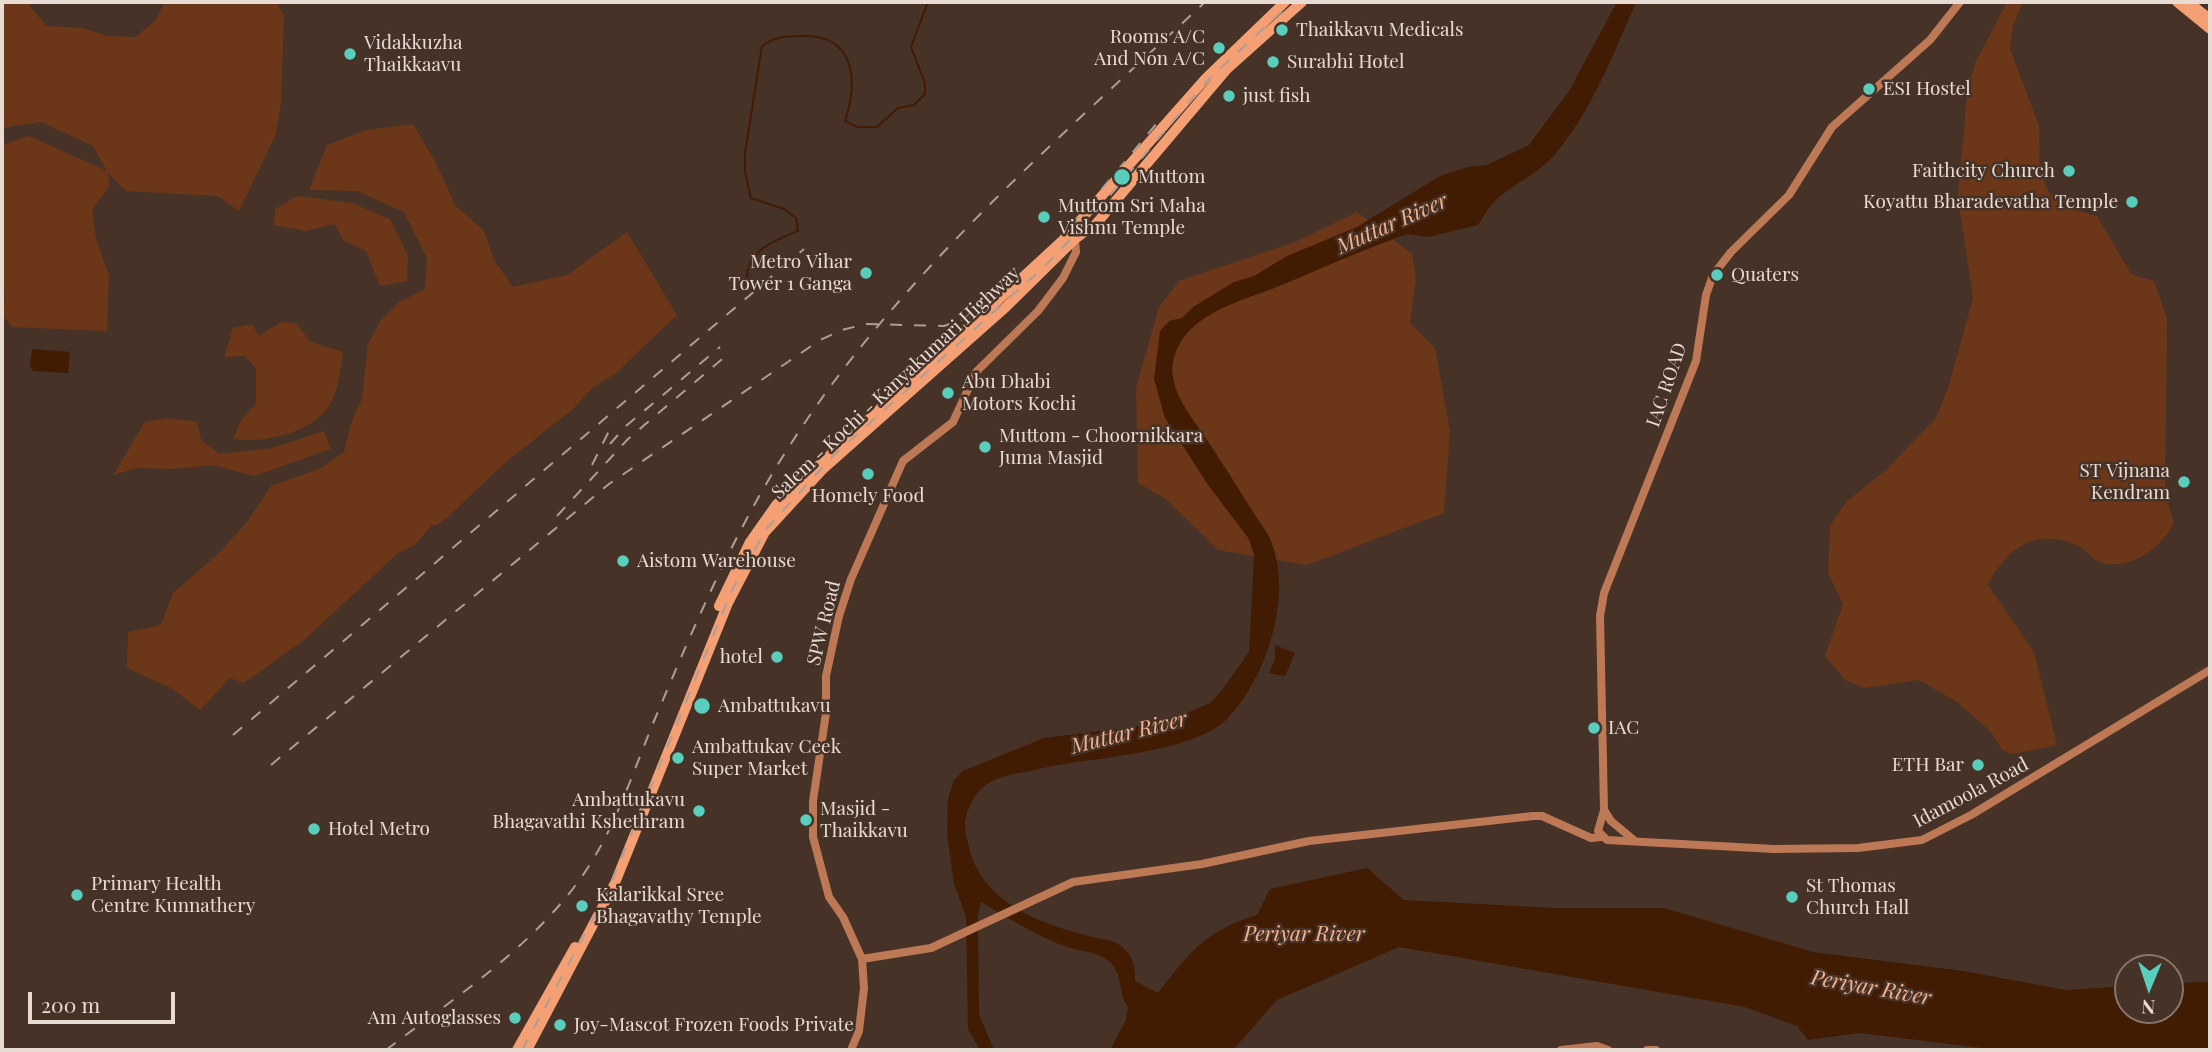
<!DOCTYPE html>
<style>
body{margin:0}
#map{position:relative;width:2212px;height:1052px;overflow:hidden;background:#463227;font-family:"Playfair Display",serif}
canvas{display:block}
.frame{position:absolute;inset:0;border:4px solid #e8dbd4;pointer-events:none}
.north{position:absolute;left:2114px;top:954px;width:70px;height:70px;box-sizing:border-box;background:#463227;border:2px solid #87766c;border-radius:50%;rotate:182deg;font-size:19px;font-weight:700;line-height:28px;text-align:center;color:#e8dbd4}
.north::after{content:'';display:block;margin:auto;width:24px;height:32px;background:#5acebd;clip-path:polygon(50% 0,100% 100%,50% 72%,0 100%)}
.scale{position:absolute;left:28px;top:992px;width:147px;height:32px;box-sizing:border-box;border:4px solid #e8dbd4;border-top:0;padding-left:9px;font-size:21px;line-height:24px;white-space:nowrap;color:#e8dbd4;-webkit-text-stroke:5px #463227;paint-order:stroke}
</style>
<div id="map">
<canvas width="2212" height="1052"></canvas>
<div class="frame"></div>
<div class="north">N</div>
<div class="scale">200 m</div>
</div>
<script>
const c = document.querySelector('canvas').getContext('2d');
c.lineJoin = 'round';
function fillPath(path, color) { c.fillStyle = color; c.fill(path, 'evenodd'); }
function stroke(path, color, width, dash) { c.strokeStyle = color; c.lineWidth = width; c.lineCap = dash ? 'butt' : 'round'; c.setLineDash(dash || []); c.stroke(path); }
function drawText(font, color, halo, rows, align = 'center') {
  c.font = font + ' "Playfair Display",serif'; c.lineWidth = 5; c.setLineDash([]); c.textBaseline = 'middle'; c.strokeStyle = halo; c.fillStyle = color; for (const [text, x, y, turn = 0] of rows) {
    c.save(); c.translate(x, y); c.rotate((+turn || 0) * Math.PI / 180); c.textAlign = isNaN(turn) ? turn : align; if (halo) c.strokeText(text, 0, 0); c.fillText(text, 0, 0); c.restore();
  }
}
fillPath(new Path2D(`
 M 2,2 L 27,2 L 46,26 L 82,28 L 107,36 L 135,37 L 155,21 L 165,2 L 276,2 L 284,16 L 281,103 L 276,134 L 239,211 L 218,196 L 126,191 L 108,173 L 110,185 L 92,210 L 96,239 L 109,275 L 107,331 L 12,327 L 2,315 L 5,295 L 2,275 L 2,145 L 29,136 L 107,171 L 93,146 L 41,122 L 2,128 Z
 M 2007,2 L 2023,2 L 2013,25 L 2010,49 L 2039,126 L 2040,172 L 2049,193 L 2067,208 L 2097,216 L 2131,274 L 2154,281 L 2167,319 L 2165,494 L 2174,523 C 2162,548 2129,572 2100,562 C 2092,560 2086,550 2079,546 C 2036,527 2007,547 1988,585 L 2034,652 L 2057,745 L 2012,754 L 2002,750 L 1991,732 L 1957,702 L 1919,680 L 1865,688 L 1846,681 L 1825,656 L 1843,604 L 1828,573 L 1830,526 L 1847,501 L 1887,469 L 1936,418 L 1949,385 L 1973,298 L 1958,197 L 1967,95 L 1975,63 Z
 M 413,124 L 437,165 L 455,205 L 484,231 L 494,260 L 513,287 L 567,275 L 627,232 L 677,315 L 616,373 L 592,388 L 572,410 L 508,460 L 450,515 L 437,525 L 432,525 L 415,545 L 397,554 L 304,640 L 244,683 L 230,678 L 200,710 L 171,688 L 127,668 L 128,632 L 161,625 L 173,593 L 218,554 L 247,522 L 271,486 L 321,468 L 344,452 L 352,420 L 362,399 L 368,344 L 381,320 L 399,302 L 425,289 L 427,258 L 404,212 L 357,191 L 309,190 L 327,145 L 366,130 Z
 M 297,196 L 352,203 L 390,219 L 408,256 L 407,281 L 380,286 L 366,251 L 344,241 L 335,224 L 306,231 L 274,225 L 275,209 Z
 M 1357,212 L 1412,254 L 1416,277 L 1410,323 L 1435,348 L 1450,431 L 1444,513 L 1307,565 L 1218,550 L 1166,499 L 1138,483 L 1136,388 L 1159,307 L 1179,281 L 1295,242 Z
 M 281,322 L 296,323 L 311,342 L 343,352 C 341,369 338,391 329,406 C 312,433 262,444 233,439 L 242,418 L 256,404 L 256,368 L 245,356 L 224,357 L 233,328 L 252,324 L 259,336 Z
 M 168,418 L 197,422 L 201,440 L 219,454 L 272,448 L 324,431 L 331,449 L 254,476 L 213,465 L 174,469 L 137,468 L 113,475 L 145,422 Z`), '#6c3719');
fillPath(new Path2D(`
 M 1617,2 L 1636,2 C 1614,53 1592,110 1556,153 C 1540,173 1516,182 1497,199 C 1489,206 1484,216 1478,225 L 1428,237 L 1407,234 C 1366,249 1326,266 1287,283 C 1254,297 1214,305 1188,332 C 1177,345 1170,361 1173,377 C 1176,399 1193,419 1205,437 C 1222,462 1238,488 1255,515 C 1260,523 1267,531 1271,541 C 1293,595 1267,678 1227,719 C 1192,754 1089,757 1039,769 C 1022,773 1001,774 986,785 C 974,793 968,807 965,821 C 964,830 968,842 970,851 C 984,903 1041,924 1089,936 C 1098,939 1110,939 1118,944 C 1132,953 1136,966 1135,981 L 1158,993 C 1189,953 1206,930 1257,915 L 1270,889 L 1367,868 L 1404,900 L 1556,908 L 1664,908 L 1813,952 L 1963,971 L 2066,990 L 2128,986 L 2128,1010 L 2170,1010 L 2170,983 L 2210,982 L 2210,1050 L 1999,1050 L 1860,1033 L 1808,1040 L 1797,1026 L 1745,1007 L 1399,947 L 1277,1000 L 1233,1050 L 1110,1050 L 1126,1020 L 1128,1007 C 1118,994 1123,980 1114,967 C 1104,952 1085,952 1070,948 C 1039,938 1009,918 981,902 L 978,914 L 979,1014 L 994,1050 L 980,1050 L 968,1029 L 966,916 L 954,884 L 947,834 L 948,799 L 954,780 L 963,771 L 1044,738 L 1148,725 L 1176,718 L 1210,703 L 1222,690 L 1249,652 L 1254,555 L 1249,539 L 1208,485 L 1165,418 L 1154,379 L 1160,331 L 1169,321 L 1182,318 L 1193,307 L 1234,282 L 1254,276 L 1287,256 L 1357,227 L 1440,176 L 1467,167 L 1487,165 L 1529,145 L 1569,91 Z
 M 32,349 L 70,352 L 68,373 L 33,371 L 30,366 Z
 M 1275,645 L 1295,653 L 1285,676 L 1269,673 L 1275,659 Z`), '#421b03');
stroke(new Path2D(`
 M 747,281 C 745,251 775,240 798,231 L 796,218 L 784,209 L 751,198 L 745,172 L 745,153 L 762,46 C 777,35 786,37 803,36 C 856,35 858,82 845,121 L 857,127 L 877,127 L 898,108 L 914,105 L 925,94 L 925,83 L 911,47 L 928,2`), '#421b03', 2);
stroke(new Path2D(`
 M 1604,810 L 1598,831 L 1607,840 L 1774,849 L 1858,848 L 1922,840 L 1971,815 L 2210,670
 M 1635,841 L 1611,821 L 1604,810 L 1600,616 L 1604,593 L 1696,361 L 1706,295 L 1713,275 L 1731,252 L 1789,195 L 1832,127 L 1930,40 L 1960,2
 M 862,959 L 931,948 L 1073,882 L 1202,864 L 1309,841 L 1533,816 L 1542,816 L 1591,838 L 1602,837
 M 851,1050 L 859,1031 L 864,988 L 862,959 L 843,917 L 829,897 L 813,837 L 813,801 L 826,713 L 826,676 L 839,616 L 851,579 L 903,461 L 953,422 L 976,372 L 1038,311 L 1063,278 L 1076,252 L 1075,239
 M 1561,1050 L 1597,1046 L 1608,1050
 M 1647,1050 L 1656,1050`), '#bd7955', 8);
stroke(new Path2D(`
 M 2177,2 L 2210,29
 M 2188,2 L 2210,19
 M 719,606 L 750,542 L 776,505 L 1062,241 L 1206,78 L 1285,2
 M 517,1050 L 575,947
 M 527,1050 L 615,883 L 728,603 L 765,532 L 822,470 L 1006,307 L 1075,239 L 1096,224 L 1227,69 L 1302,2`), '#f5a074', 10);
stroke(new Path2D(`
 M 1071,226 L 1163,116
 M 610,444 L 626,426 L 720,347
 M 592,465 L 609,431
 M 557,516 L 628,439 L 728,354
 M 233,735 L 804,249
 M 271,765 L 609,484 L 820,340 L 842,330 L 866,324 L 944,326 L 967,318 L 996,299
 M 386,1050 C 453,999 523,954 575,886 C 612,838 631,777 654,721 C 693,629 731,538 785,453 C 895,278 1055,142 1205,2
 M 522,1050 L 607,893 L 732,590 L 767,528 L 833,456 L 1045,266 L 1096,212 L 1208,80 L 1292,2`), '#ae9e96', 2, [12, 12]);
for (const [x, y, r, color] of [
 [1282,30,7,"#5acebd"],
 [1219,48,7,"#5acebd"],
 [350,54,7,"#5acebd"],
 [1273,62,7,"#5acebd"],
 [1869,89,7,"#5acebd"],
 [1229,96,7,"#5acebd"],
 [2069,171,7,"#5acebd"],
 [1122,177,9,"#5acebd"],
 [2132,202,7,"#5acebd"],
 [1044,217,7,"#5acebd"],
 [866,273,7,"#5acebd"],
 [1717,275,7,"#5acebd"],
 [948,393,7,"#5acebd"],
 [985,447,7,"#5acebd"],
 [868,474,7,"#5acebd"],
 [2184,482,7,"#5acebd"],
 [623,561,7,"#5acebd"],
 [777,657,7,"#5acebd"],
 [702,706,9,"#5acebd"],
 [1594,728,7,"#5acebd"],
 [678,758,7,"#5acebd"],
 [1978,765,7,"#5acebd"],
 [699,811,7,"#5acebd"],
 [806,820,7,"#5acebd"],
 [314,829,7,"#5acebd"],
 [77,895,7,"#5acebd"],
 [1792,897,7,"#5acebd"],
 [582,906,7,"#5acebd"],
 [515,1018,7,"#5acebd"],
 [560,1025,7,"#5acebd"]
]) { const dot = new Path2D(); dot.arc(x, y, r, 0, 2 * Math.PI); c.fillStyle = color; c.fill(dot); stroke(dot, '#463227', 2.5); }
drawText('19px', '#e8dbd4', '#463227', [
 ["Thaikkavu Medicals",1296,30],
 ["Rooms A/C",1205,37,"right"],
 ["And Non A/C",1205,59,"right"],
 ["Vidakkuzha",364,43],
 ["Thaikkaavu",364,65],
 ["Surabhi Hotel",1287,62],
 ["ESI Hostel",1883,89],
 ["just fish",1243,96],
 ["Faithcity Church",2055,171,"right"],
 ["Muttom",1138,177],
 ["Koyattu Bharadevatha Temple",2118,202,"right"],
 ["Muttom Sri Maha",1058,206],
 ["Vishnu Temple",1058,228],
 ["Metro Vihar",852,262,"right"],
 ["Tower 1 Ganga",852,284,"right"],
 ["Quaters",1731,275],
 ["Abu Dhabi",962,382],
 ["Motors Kochi",962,404],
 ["Muttom - Choornikkara",999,436],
 ["Juma Masjid",999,458],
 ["ST Vijnana",2170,471,"right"],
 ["Kendram",2170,493,"right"],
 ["Homely Food",868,496,"center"],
 ["Aistom Warehouse",637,561],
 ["hotel",763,657,"right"],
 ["Ambattukavu",718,706],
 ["IAC",1608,728],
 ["Ambattukav Ceek",692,747],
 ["Super Market",692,769],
 ["ETH Bar",1964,765,"right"],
 ["Ambattukavu",685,800,"right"],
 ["Bhagavathi Kshethram",685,822,"right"],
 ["Masjid -",820,809],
 ["Thaikkavu",820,831],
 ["Hotel Metro",328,829],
 ["Primary Health",91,884],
 ["Centre Kunnathery",91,906],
 ["St Thomas",1806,886],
 ["Church Hall",1806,908],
 ["Kalarikkal Sree",596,895],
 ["Bhagavathy Temple",596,917],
 ["Am Autoglasses",501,1018,"right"],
 ["Joy-Mascot Frozen Foods Private",574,1025]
], 'left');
drawText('19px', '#e8dbd4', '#463227', [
 ["Salem - Kochi - Kanyakumari Highway",896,383,-43],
 ["IAC ROAD",1667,385,-71],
 ["SPW Road",824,623,-76],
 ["Idamoola Road",1971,793,-28]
]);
drawText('italic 21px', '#f7b38f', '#463227', [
 ["Muttar River",1392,224,-24],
 ["Muttar River",1129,733,-14],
 ["Periyar River",1304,934],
 ["Periyar River",1871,988,10]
]);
</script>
